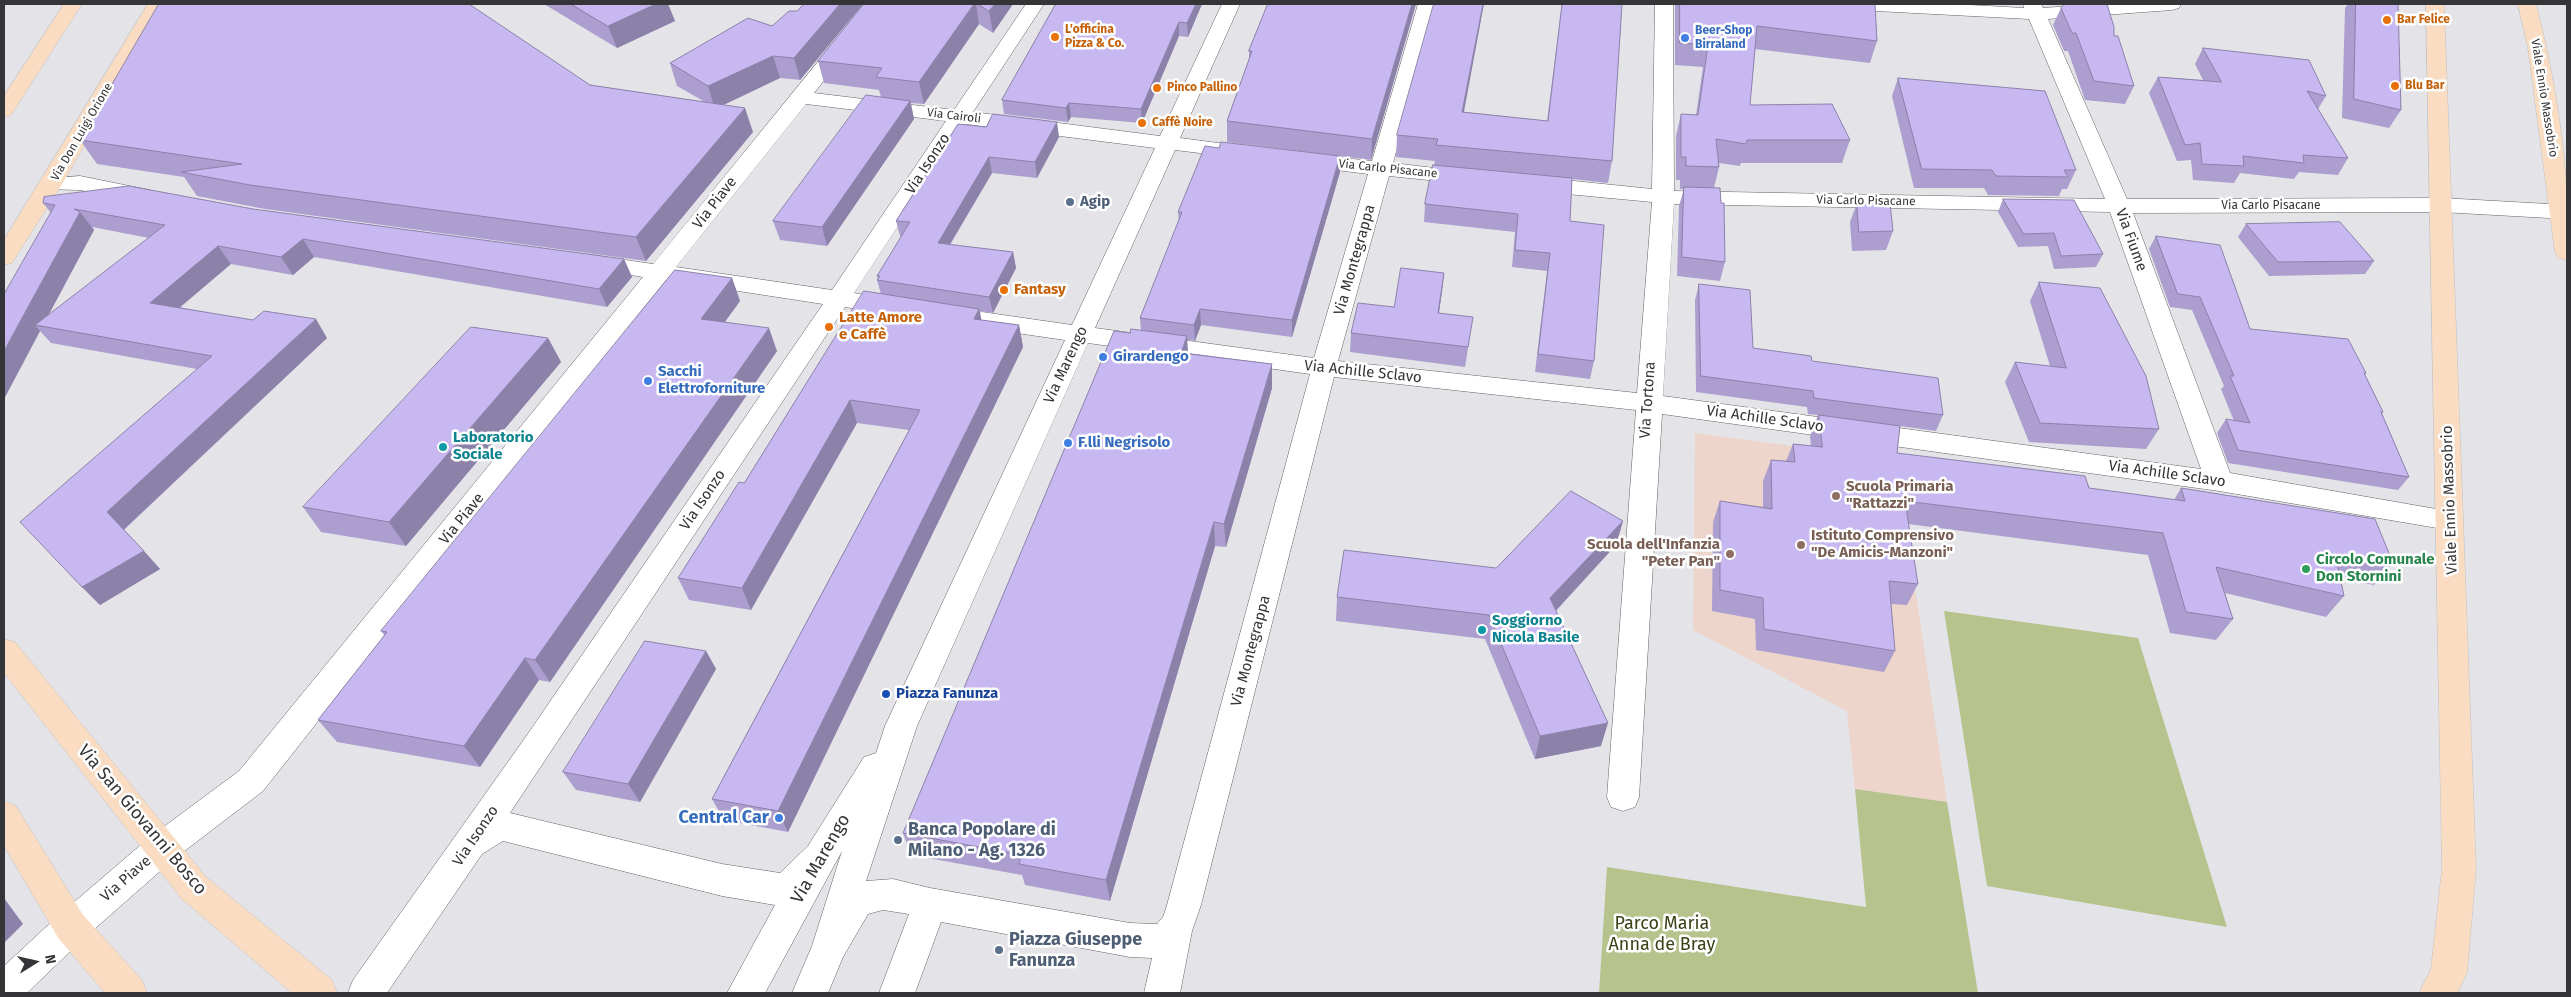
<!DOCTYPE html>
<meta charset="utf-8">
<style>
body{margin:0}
#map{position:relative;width:2571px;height:997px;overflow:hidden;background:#e4e4e8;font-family:"Fira Sans",sans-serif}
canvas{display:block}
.frame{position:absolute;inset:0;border:5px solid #353537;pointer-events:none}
.north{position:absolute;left:10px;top:937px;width:50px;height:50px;-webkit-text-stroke:4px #fff;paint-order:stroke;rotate:80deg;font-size:14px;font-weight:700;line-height:20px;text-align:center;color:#353537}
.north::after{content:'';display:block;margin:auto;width:18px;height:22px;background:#353537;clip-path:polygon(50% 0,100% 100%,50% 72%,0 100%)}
</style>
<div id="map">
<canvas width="2571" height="997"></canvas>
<div class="frame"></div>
<div class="north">N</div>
</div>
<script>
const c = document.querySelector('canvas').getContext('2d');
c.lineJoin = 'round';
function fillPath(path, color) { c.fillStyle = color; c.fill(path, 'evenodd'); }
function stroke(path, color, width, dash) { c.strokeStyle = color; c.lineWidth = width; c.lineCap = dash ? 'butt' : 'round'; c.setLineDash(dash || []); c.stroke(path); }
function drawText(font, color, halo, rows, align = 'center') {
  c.font = font + ' "Fira Sans",sans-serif'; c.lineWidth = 5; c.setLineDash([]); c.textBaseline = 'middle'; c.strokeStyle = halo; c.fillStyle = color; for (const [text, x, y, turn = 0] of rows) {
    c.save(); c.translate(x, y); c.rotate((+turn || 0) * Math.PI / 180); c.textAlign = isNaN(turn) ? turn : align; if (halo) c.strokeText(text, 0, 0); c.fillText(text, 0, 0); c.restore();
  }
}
fillPath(new Path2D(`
 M 1695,433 L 1896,460 L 1947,802 L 1855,789 L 1847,711 L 1693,630 Z`), '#edd5cb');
fillPath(new Path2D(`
 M 1944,611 L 2138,638 L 2227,927 L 1987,886 Z
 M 1855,789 L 1947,802 L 1978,993 L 1599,993 L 1607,867 L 1866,907 Z`), '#b7c38d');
const minor = new Path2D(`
 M 865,4 L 884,4 L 814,93 L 954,110 L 1026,4 L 1044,4 L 973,112 L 1160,136 L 1222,4 L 1240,4 L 1180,138 L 1241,146 L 1248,148 L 1252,152 L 1248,156 L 1241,158 L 1175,150 L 1095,328 L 1314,358 L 1368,174 L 1296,165 L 1293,160 L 1296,155 L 1304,154 L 1372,161 L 1418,4 L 1436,4 L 1393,163 L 1467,172 L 1475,173 L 1478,178 L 1475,183 L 1467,184 L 1389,176 L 1338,361 L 1637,393 L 1652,202 L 1535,191 L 1527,189 L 1524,184 L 1527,179 L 1535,177 L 1652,189 L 1655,4 L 1673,4 L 1674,191 L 2105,199 L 2029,19 L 1857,10 L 1850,8 L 1848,4 L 1952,4 L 2024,8 L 2023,4 L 2041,4 L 2043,8 L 2099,4 L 2181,4 L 2179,8 L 2172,10 L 2048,19 L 2127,199 L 2441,198 L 2567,205 L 2567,219 L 2441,212 L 2133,213 L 2230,473 L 2459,513 L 2463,520 L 2459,527 L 2449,530 L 2219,491 L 1662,414 L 1639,797 L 1635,807 L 1623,811 L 1611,807 L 1607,797 L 1636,410 L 1334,377 L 1201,905 L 1192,931 L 1180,993 L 1144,993 L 1152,958 L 1130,957 L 941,922 L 915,993 L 879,993 L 909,914 L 883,910 L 868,914 L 843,957 L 828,993 L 792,993 L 812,946 L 842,851 L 765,993 L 727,993 L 775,905 L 722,896 L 503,841 L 482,854 L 387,993 L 348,993 L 353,980 L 525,738 L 823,304 L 666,280 L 263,791 L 174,859 L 83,939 L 27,993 L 4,993 L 4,966 L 59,915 L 150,837 L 239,771 L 643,277 L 583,267 L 579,262 L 583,257 L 591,255 L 653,264 ZM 806,104 L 946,121 L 832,290 L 676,267 ZM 965,124 L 1155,148 L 1072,325 L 982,312 L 973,314 L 970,320 L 973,326 L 982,328 L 1065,340 L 885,726 L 876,753 L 864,757 L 808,846 L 780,873 L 722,864 L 510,813 L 845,307 L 895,315 L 903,312 L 907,307 L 903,302 L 854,293 ZM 1674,204 L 2110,212 L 2201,469 L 1663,396 ZM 1088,343 L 1310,374 L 1167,905 L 1163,917 L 1157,924 L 1130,923 L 930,888 L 893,879 L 866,881 L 917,726 Z
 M 80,176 L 154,191 L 157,196 L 154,201 L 146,203 L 80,190 L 43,189 L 40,184 L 43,179 Z`);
const major = new Path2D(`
 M 64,4 L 82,4 L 11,115 L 4,117 L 4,96 Z
 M 148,4 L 166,4 L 62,184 L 12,263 L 4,265 L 4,240 Z
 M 2426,4 L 2444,4 L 2476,869 L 2467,973 L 2457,993 L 2419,993 L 2431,969 L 2442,869 Z
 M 2518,4 L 2536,4 C 2557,86 2571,175 2567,260 L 2559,258 L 2555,253 L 2528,48 Z
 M 4,639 L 15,642 L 206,877 L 332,980 L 337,993 L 292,993 L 182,899 L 4,673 Z
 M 4,801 L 16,806 L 83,915 L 142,980 L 147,993 L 105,993 L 59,939 L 4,846 Z`);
stroke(minor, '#626165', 1);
stroke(major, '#c2c2c3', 1);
fillPath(minor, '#fff');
fillPath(major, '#f9dcc1');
fillPath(new Path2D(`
 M 544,4 L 668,4 L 675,21 L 617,48 Z
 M 804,4 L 863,4 L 800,80 L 780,78 L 723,105 L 753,132 L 646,261 L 265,209 L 197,196 L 184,177 L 97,164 L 80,140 L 590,85 L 705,102 L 677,86 L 670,63 L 772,26 L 797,11 Z
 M 864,4 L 1013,4 L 993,33 L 979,24 L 924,104 L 911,103 L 914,119 L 827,246 L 780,240 L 773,221 L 881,97 L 879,90 L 824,83 L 818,61 Z
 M 1056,4 L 1202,4 L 1188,37 L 1179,36 L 1142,123 L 1071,117 L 1068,122 L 1004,114 L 1002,100 Z
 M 1268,4 L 1416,4 L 1371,160 L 1227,142 L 1227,121 L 1249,59 L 1249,51 Z
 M 1562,4 L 1622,4 L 1612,161 L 1608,183 L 1572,179 L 1570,221 L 1594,361 L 1590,379 L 1535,372 L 1547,271 L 1512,267 L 1515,232 L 1424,222 L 1425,204 L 1435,161 L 1396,157 L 1397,135 L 1464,112 L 1547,121 Z
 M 1673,4 L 1875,4 L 1877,41 L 1870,63 L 1755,49 L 1750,105 L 1850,140 L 1842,163 L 1741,163 L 1740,166 L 1719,163 L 1719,167 L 1714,188 L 1725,262 L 1720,281 L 1677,276 L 1679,206 L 1684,189 L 1680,189 L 1680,180 L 1676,180 L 1676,136 L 1681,114 L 1696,115 L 1703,67 L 1675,65 L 1675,4 Z
 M 2348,4 L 2398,4 L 2401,110 L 2389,128 L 2342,118 L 2345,8 Z
 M 2061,8 L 2114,36 L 2134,86 L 2125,104 L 2085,100 L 2068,51 L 2064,51 L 2053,25 Z
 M 2203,48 L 2326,96 L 2318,109 L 2348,158 L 2338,175 L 2299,172 L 2294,179 L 2240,173 L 2234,183 L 2193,180 L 2191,160 L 2177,161 L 2149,93 L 2158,77 L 2203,80 L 2195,64 Z
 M 1898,78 L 2076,170 L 2067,189 L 2062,189 L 2059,196 L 1988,195 L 1984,188 L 1914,188 L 1892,96 Z
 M 958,124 L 1059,137 L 1037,178 L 992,173 L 950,245 L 1013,252 L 1016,268 L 993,313 L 980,311 L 981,320 L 1019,325 L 1023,347 L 788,832 L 724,820 L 712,799 L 909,430 L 857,423 L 751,610 L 689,600 L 678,578 L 744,483 L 881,294 L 877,280 L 878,279 L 877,276 L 901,237 L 900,236 L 896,221 Z
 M 1219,148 L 1340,156 L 1340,172 L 1292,337 L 1201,325 L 1195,341 L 1187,340 L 1188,353 L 1272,364 L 1272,388 L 1226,547 L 1215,546 L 1110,901 L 1025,885 L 1022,875 L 911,855 L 903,833 L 1130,333 L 1141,331 L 1140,318 L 1179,222 L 1178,212 Z
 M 2003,199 L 2103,254 L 2096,267 L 2054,269 L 2048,246 L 2018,247 L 1998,212 Z
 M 43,203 L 253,209 L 624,259 L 632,277 L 607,307 L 314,257 L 293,275 L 231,264 L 179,307 L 327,338 L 124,530 L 160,569 L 100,605 L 82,587 L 197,369 L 51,343 L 40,331 L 4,399 L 51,213 ZM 92,227 L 149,238 L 48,316 L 94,230 Z
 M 1857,203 L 1893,231 L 1886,250 L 1852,251 L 1850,222 Z
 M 2246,224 L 2374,261 L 2365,274 L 2269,276 L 2238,237 Z
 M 2156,236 L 2250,329 L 2366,373 L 2365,375 L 2383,412 L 2382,414 L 2409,477 L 2398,490 L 2228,463 L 2217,433 L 2226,419 L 2234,421 L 2221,389 L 2224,386 L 2192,310 L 2170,307 L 2149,249 Z
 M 1444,273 L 1439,313 L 1470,336 L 1465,367 L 1350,352 L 1351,333 L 1394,307 Z
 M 732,278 L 740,301 L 725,322 L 777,351 L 550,682 L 539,680 L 480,767 L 337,742 L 318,720 L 385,636 L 381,631 Z
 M 2039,282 L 2159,429 L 2146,449 L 2029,442 L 2005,382 L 2015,362 L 2050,366 L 2030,301 Z
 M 1699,284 L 1753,348 L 1812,361 L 1943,415 L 1936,431 L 1900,426 L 1897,453 L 2089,488 L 2174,500 L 2181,488 L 2393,563 L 2374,585 L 2341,579 L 2344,596 L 2326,617 L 2225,593 L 2233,619 L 2216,640 L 2170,633 L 2148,555 L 1908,524 L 1918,584 L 1907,605 L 1891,604 L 1895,651 L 1884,672 L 1756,650 L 1755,619 L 1712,611 L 1713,522 L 1720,501 L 1763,507 L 1763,481 L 1771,460 L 1786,461 L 1793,444 L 1811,446 L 1810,436 L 1818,415 L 1808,414 L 1807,407 L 1696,392 L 1695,300 Z
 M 548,338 L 561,362 L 406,546 L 321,532 L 303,507 Z
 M 1623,521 L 1616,545 L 1556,611 L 1601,746 L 1535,759 L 1485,639 L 1336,621 L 1337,597 L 1496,568 Z
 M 706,651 L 716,669 L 640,802 L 576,790 L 563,772 Z`), '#ac9ecf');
fillPath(new Path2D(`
 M 656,4 L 668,4 L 675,21 L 617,48 L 608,26 Z
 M 840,4 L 863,4 L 800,80 L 794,58 Z
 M 974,4 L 976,4 L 979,24 L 924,104 L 919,82 Z
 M 995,4 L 1013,4 L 993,33 L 989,11 Z
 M 1196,4 L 1202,4 L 1188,37 L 1187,23 Z
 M 1412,4 L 1416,4 L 1371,160 L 1372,139 Z
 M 1483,4 L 1484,4 L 1460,133 L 1462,112 Z
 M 1179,22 L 1179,36 L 1142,123 L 1141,109 Z
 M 773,56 L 780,78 L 715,109 L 708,86 Z
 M 910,101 L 914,119 L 827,246 L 822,227 Z
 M 1069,103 L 1071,117 L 1068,122 L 1066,108 Z
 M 745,108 L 753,132 L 646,261 L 636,237 Z
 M 1057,122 L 1059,137 L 1037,178 L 1035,162 Z
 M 1340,156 L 1340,172 L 1292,337 L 1292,320 Z
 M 989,157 L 992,173 L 941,259 L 938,243 Z
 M 80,212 L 94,230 L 42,327 L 35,325 L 40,331 L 4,399 L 4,351 Z
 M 303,239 L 314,257 L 293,275 L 281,257 Z
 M 218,246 L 231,264 L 164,321 L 150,303 Z
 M 1013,252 L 1016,268 L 993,313 L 989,297 Z
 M 624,259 L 632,277 L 607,307 L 599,289 Z
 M 1444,273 L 1442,292 L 1436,332 L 1438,313 Z
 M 732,278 L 740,301 L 710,342 L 701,319 Z
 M 979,309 L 984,331 L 974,319 Z
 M 1200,309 L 1201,325 L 1195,341 L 1194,325 Z
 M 316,319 L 327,338 L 123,530 L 107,512 Z
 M 1019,325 L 1023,347 L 788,832 L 778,811 Z
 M 769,328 L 777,351 L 550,682 L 535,660 Z
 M 1187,336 L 1188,360 L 1181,353 Z
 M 548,338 L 561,362 L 406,546 L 389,522 Z
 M 1272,364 L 1272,388 L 1226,547 L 1224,524 Z
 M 850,400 L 857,423 L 751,610 L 742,588 Z
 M 1623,521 L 1616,545 L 1545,622 L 1550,598 Z
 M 1214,522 L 1215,546 L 1110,901 L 1106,880 Z
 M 144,551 L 160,569 L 100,605 L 82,587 Z
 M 706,651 L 716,669 L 640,802 L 628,784 Z
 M 525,658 L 539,680 L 480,767 L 464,746 Z
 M 1608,723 L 1601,746 L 1535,759 L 1540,736 Z
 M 4,898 L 23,924 L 4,943 Z`), '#8c81a9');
const building = new Path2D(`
 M 159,4 L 469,4 L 590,85 L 745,108 L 636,237 L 250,185 L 181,172 L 242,164 L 80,140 Z
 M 571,4 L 656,4 L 608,26 Z
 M 804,4 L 840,4 L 794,58 L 773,56 L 708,86 L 670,63 L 748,18 L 772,26 L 789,11 L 797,11 Z
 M 864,4 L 974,4 L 919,82 L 876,77 L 882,68 L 818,61 Z
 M 978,4 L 995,4 L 989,11 Z
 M 1056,4 L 1196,4 L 1187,23 L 1179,22 L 1141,109 L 1069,103 L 1066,108 L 1002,100 Z
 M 1268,4 L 1412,4 L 1372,139 L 1227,121 L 1252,51 L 1249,51 Z
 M 1434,4 L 1483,4 L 1462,112 L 1548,121 L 1562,4 L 1622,4 L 1612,161 L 1436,145 L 1438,139 L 1397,135 Z
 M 1680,4 L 1875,4 L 1877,41 L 1757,26 L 1750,105 L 1832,104 L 1850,140 L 1747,140 L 1746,144 L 1716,139 L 1719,167 L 1686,166 L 1686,157 L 1681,157 L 1681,114 L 1698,115 L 1708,45 L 1680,43 Z
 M 2065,4 L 2107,4 L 2114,27 L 2114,36 L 2118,36 L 2134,86 L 2094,81 L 2076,33 L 2072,33 L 2061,8 Z
 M 2356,4 L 2398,4 L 2401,110 L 2354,99 Z
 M 2203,48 L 2309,60 L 2326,96 L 2307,91 L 2348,158 L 2303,155 L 2304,163 L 2243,156 L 2244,166 L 2202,164 L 2200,143 L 2185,145 L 2158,77 L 2221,82 Z
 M 1898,78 L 2045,91 L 2076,170 L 2064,170 L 2068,177 L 1996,176 L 1992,170 L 1922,169 Z
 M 866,95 L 910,101 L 822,227 L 773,221 Z
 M 993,114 L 1057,122 L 1035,162 L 989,157 L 938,243 L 1013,252 L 989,297 L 877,280 L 880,276 L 877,276 L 910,222 L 896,221 L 958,124 L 986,127 Z
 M 1221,142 L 1340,156 L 1292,320 L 1200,309 L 1194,325 L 1140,318 L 1182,212 L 1178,212 L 1205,146 L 1219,148 Z
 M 1433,165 L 1572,178 L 1570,221 L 1604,225 L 1594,361 L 1538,354 L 1550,253 L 1515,250 L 1518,214 L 1425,204 Z
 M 129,186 L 253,209 L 624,259 L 599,289 L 303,239 L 281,257 L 218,246 L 150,303 L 253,320 L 264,311 L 316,319 L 107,512 L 144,551 L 82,587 L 20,522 L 212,356 L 35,325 L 165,225 L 74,209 L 80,212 L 4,351 L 4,294 L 55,205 L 43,203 L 44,197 Z
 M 1684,187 L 1720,188 L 1721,203 L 1724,203 L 1725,262 L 1682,257 Z
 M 2003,199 L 2074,200 L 2103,254 L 2061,256 L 2054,233 L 2024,234 Z
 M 1857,203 L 1890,203 L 1893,231 L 1859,232 Z
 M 2340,222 L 2374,261 L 2278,262 L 2246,224 Z
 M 2156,236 L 2220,245 L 2250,329 L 2348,339 L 2366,373 L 2364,373 L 2383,412 L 2381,412 L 2409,477 L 2238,450 L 2226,419 L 2250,423 L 2230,376 L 2234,376 L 2200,297 L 2178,294 Z
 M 1401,268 L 1444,273 L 1438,313 L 1473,317 L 1468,347 L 1351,333 L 1358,303 L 1394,307 Z
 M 675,270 L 732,278 L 701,319 L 769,328 L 535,660 L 525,658 L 464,746 L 318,720 L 387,632 L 381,631 Z
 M 2039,282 L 2100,288 L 2146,376 L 2159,429 L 2040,423 L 2015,362 L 2066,368 Z
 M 1699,284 L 1750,290 L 1753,348 L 1811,356 L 1812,361 L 1938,378 L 1943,415 L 1814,398 L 1813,391 L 1701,376 Z
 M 864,291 L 979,309 L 974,319 L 1019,325 L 778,811 L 712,799 L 920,410 L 850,400 L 742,588 L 678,578 L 739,482 L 744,483 Z
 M 471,327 L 548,338 L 389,522 L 303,507 Z
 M 1131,329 L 1187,336 L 1181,353 L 1272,364 L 1224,524 L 1214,522 L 1106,880 L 1019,864 L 1022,855 L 903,833 L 1114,331 L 1130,333 Z
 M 1819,415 L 1900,426 L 1897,453 L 2085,476 L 2089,488 L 2185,501 L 2181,488 L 2375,519 L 2393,563 L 2335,554 L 2344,596 L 2216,567 L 2233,619 L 2186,612 L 2163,533 L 1905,501 L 1918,584 L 1889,581 L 1895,651 L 1764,629 L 1763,598 L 1720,590 L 1720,501 L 1772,509 L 1771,460 L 1795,462 L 1793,444 L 1822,447 Z
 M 1571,491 L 1623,521 L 1550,598 L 1608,723 L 1540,736 L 1489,615 L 1337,597 L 1344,550 L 1496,568 Z
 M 645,641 L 706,651 L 628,784 L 563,772 Z`);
fillPath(building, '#c8b8f1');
stroke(building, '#8c81a9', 1);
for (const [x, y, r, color] of [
 [2387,20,5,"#e8710a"],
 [1055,37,5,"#e8710a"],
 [1685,38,5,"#3f7fe0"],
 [2395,86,5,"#e8710a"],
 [1157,88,5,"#e8710a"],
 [1142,123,5,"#e8710a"],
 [1070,202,5,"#5c6f8a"],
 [1004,290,5,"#e8710a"],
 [829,327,5,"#e8710a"],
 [1103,357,5,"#3f7fe0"],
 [648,381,5,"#3f7fe0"],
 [1068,443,5,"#3f7fe0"],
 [443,447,5,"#0f9aa8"],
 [1836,496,5,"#8d6e63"],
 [1801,545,5,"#8d6e63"],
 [1730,554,5,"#8d6e63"],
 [2306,569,5,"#2e9e5b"],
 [1482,630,5,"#0f9aa8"],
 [886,694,5,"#1a4fb4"],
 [779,818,5,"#3f7fe0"],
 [898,840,5,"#5c6f8a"],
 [999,950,5,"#5c6f8a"]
]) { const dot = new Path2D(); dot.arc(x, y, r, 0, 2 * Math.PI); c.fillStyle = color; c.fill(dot); stroke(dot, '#fff', 2); }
drawText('bold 12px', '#c56008', '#fff', [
 ["Bar Felice",2397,20],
 ["L'officina",1065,30],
 ["Pizza & Co.",1065,44],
 ["Blu Bar",2405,86],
 ["Pinco Pallino",1167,88],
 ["Caffè Noire",1152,123]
], 'left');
drawText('bold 12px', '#366cbe', '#fff', [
 ["Beer-Shop",1695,31],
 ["Birraland",1695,45]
], 'left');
drawText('12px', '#353537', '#fff', [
 ["Viale Ennio Massobrio",2544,98,81],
 ["Via Cairoli",954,116,7],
 ["Via Don Luigi Orione",82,132,-60],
 ["Via Carlo Pisacane",1388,169,6],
 ["Via Carlo Pisacane",1866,201,1],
 ["Via Carlo Pisacane",2271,206]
]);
drawText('15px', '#353537', '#fff', [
 ["Via Isonzo",928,164,-57],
 ["Via Piave",715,203,-52],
 ["Via Fiume",2131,240,70],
 ["Via Montegrappa",1355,260,-74],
 ["Via Marengo",1066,365,-65],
 ["Via Achille Sclavo",1363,372,6],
 ["Via Tortona",1648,400,-86],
 ["Via Achille Sclavo",1765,419,8],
 ["Via Achille Sclavo",2167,474,8],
 ["Via Isonzo",703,500,-56],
 ["Viale Ennio Massobrio",2450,500,-92],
 ["Via Piave",462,519,-51],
 ["Via Montegrappa",1251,651,-75],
 ["Via Isonzo",476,836,-56],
 ["Via Piave",126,879,-41]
]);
drawText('bold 15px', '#4e5e75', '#fff', [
 ["Agip",1080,202]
], 'left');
drawText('bold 15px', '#c56008', '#fff', [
 ["Fantasy",1014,290],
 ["Latte Amore",839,318],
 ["e Caffè",839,335]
], 'left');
drawText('bold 15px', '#366cbe', '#fff', [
 ["Girardengo",1113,357],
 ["Sacchi",658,372],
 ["Elettroforniture",658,389],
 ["F.lli Negrisolo",1078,443]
], 'left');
drawText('bold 15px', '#0d838f', '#fff', [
 ["Laboratorio",453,438],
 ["Sociale",453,455],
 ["Soggiorno",1492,621],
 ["Nicola Basile",1492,638]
], 'left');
drawText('bold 15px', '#785e54', '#fff', [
 ["Scuola Primaria",1846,487],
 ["\"Rattazzi\"",1846,504],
 ["Istituto Comprensivo",1811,536],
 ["\"De Amicis-Manzoni\"",1811,553],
 ["Scuola dell'Infanzia",1720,545,"right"],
 ["\"Peter Pan\"",1720,562,"right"]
], 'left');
drawText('bold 15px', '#27864d', '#fff', [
 ["Circolo Comunale",2316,560],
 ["Don Stornini",2316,577]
], 'left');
drawText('bold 15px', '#164399', '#fff', [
 ["Piazza Fanunza",896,694]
], 'left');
drawText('bold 18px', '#366cbe', '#fff', [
 ["Central Car",769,818]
], 'right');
drawText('18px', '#353537', '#fff', [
 ["Via San Giovanni Bosco",142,820,50],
 ["Via Marengo",821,859,-60]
]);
drawText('bold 18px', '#4e5e75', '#fff', [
 ["Banca Popolare di",908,830],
 ["Milano - Ag. 1326",908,851],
 ["Piazza Giuseppe",1009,940],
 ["Fanunza",1009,961]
], 'left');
drawText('18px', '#3a4216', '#fff', [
 ["Parco Maria",1662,924],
 ["Anna de Bray",1662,945]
]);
</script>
